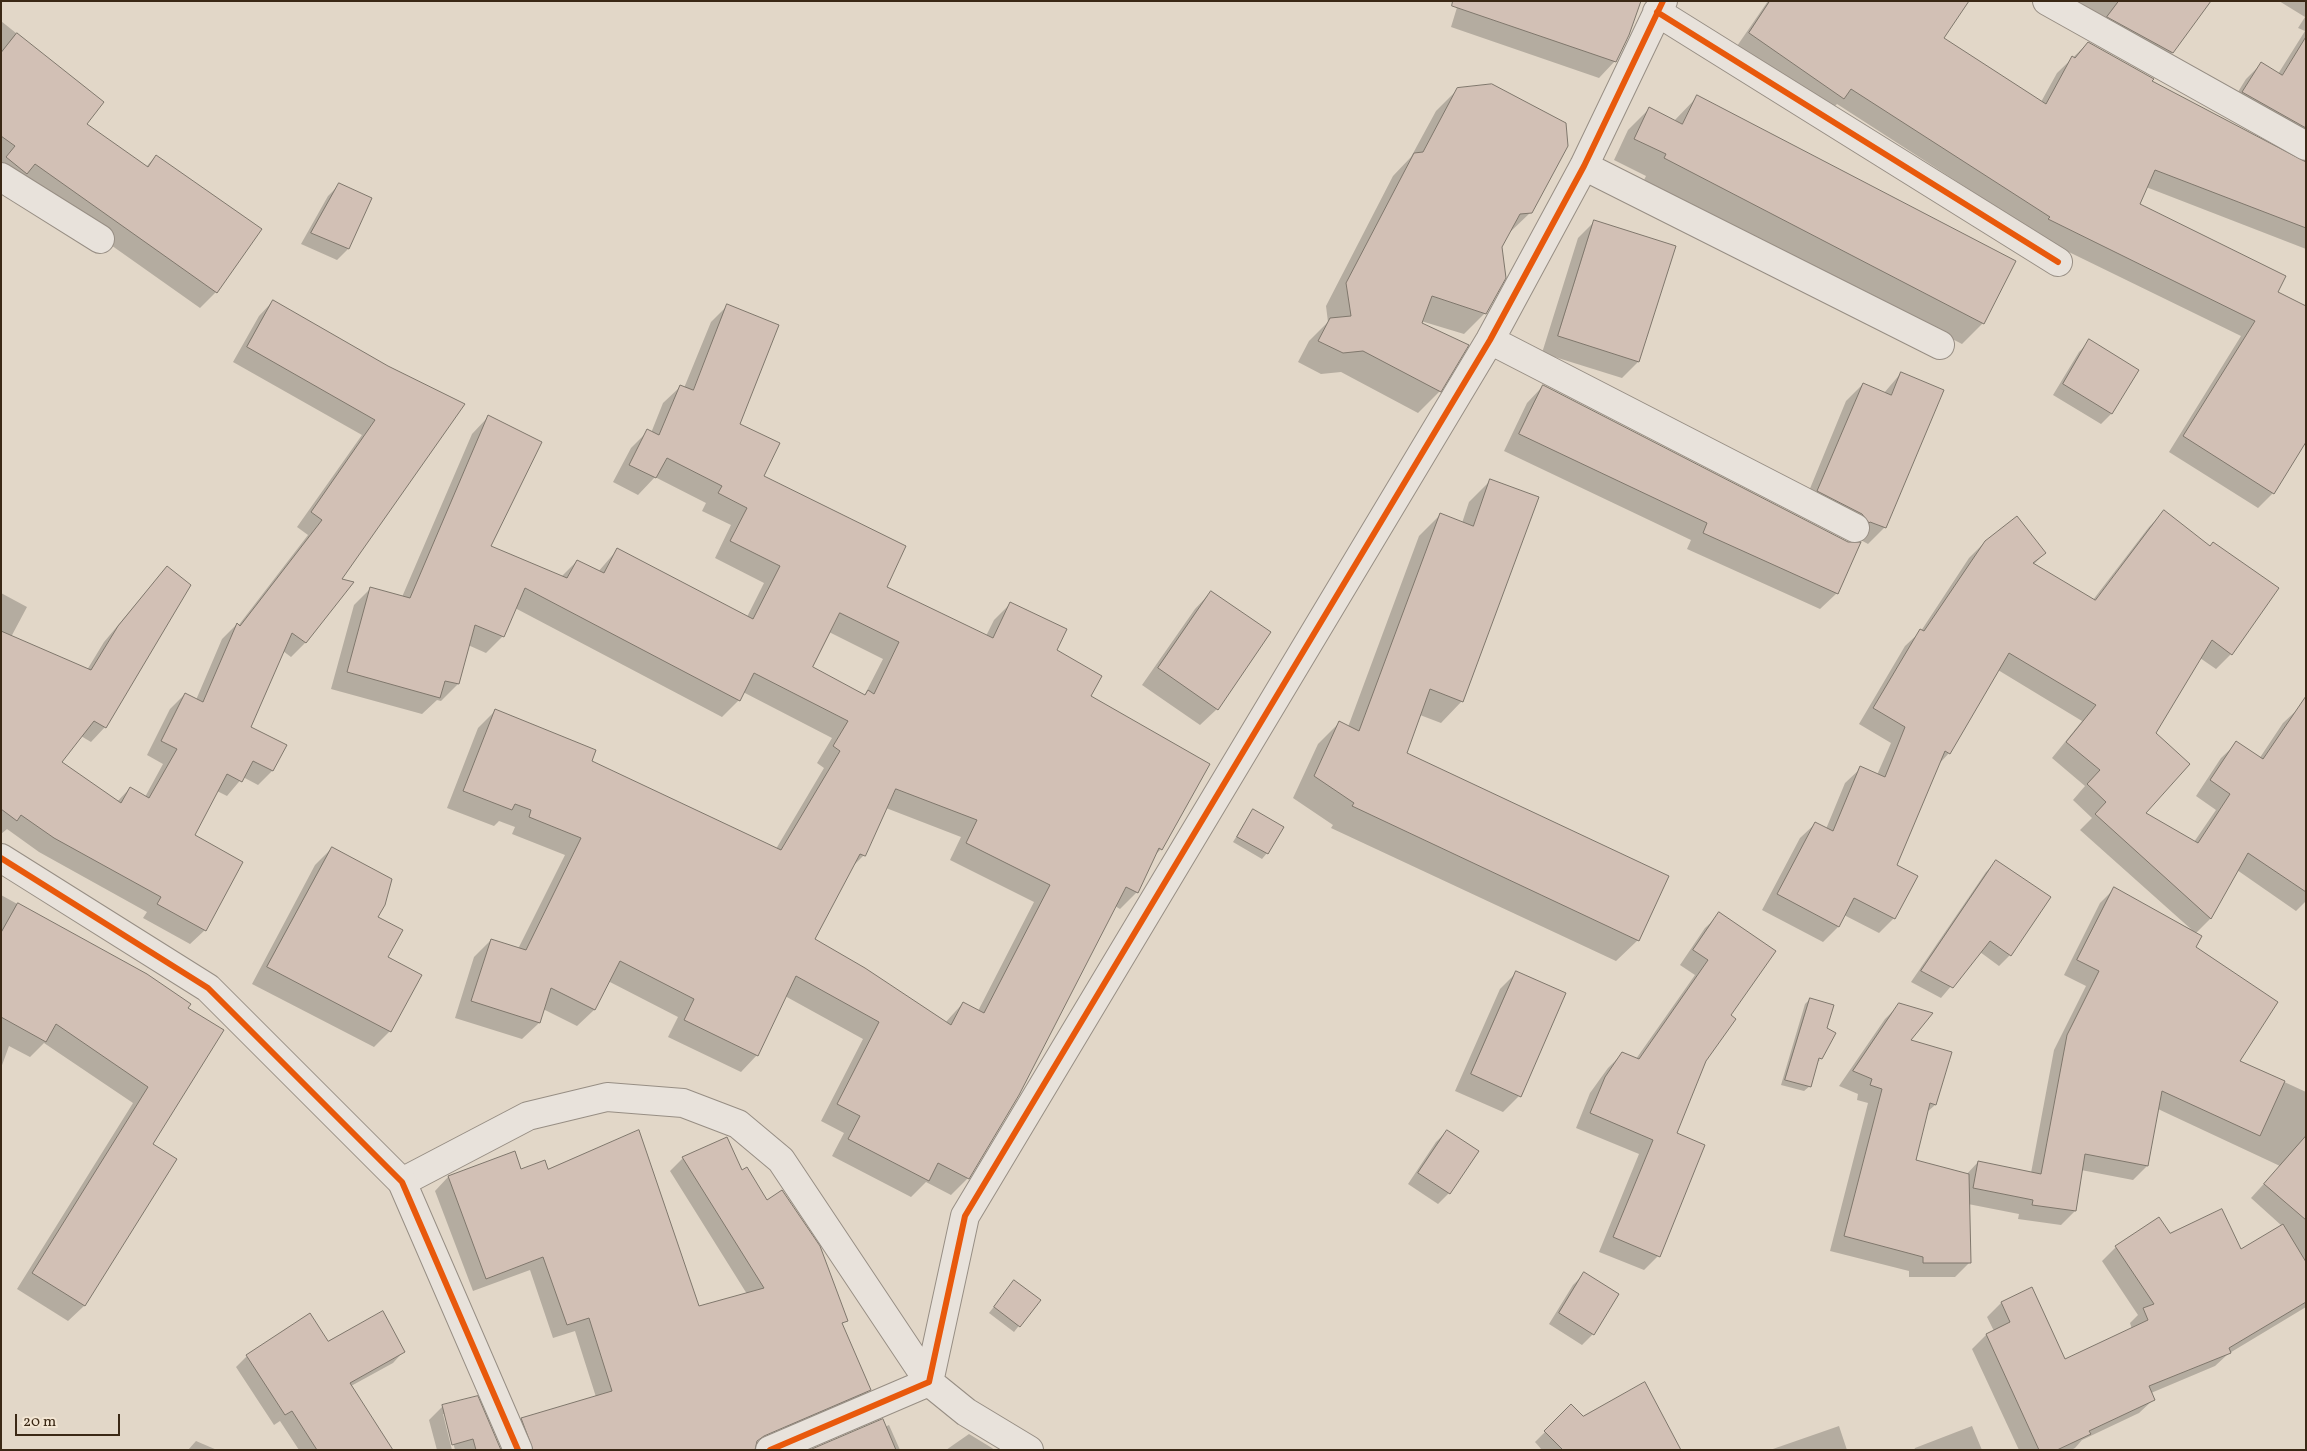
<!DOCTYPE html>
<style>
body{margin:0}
#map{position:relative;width:2307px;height:1451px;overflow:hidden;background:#e2d7c8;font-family:Vollkorn,serif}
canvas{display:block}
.frame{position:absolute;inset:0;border:2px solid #3a2815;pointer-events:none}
.scale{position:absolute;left:15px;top:1414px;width:105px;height:22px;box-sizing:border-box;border:2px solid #3a2815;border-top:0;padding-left:6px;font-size:15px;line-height:18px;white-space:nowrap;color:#3a2815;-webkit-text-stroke:4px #f3e6d4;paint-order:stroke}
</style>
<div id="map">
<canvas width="2307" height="1451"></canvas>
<div class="frame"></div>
<div class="scale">20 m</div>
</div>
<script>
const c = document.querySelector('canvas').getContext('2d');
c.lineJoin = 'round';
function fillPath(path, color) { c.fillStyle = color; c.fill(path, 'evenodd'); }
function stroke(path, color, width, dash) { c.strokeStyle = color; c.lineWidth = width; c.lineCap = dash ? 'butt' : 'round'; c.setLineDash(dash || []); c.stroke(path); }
fillPath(new Path2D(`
 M 1459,1 L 1615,61 L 1599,78 L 1451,27 Z
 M 1768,1 L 1949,1 L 1942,38 L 2041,102 L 2057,73 L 2088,43 L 2150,82 L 2306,163 L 2306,249 L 2146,187 L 2138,204 L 2276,293 L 2273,493 L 2258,508 L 2169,452 L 2241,336 L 2034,235 L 2035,232 L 1837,104 L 1828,113 L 1735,49 Z
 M 2078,1 L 2210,1 L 2172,53 L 2155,69 L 2102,20 Z
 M 2279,1 L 2306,1 L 2306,158 L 2228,108 L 2246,79 L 2261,64 L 2278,74 L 2305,31 L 2298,28 L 2305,17 Z
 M 1,21 L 102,102 L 85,124 L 146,167 L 156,156 L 216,292 L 200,308 L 19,180 L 1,181 Z
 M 1458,89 L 1531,212 L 1508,234 L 1501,247 L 1485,313 L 1464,334 L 1421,321 L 1440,391 L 1418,413 L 1341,372 L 1321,374 L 1298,362 L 1309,341 L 1328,322 L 1326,306 L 1393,176 L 1411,157 L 1436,111 Z
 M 1697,97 L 2015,261 L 1983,323 L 1962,344 L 1644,180 L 1646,176 L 1614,160 L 1628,130 L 1649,109 L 1674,121 Z
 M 339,185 L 348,249 L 337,260 L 301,244 L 328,196 Z
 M 1595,221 L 1638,362 L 1622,378 L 1542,353 L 1578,238 Z
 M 273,301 L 388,367 L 340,580 L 352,583 L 305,643 L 291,657 L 283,651 L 250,728 L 285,746 L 272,771 L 258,785 L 243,777 L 227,796 L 217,791 L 193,836 L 205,930 L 190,944 L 143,918 L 147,912 L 39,852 L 7,829 L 1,834 L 1,593 L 27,607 L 11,637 L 87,670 L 104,642 L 167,567 L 105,727 L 91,742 L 81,736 L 60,762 L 117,802 L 130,788 L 145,797 L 163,764 L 147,755 L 170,709 L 185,694 L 196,700 L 222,639 L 237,624 L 238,626 L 308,535 L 297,527 L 362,435 L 233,362 L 259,316 Z
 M 728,305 L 738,424 L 762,477 L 885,587 L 986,636 L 994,620 L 1011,603 L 1055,651 L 1089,697 L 1161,849 L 1154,856 L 1137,892 L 1120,909 L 1115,906 L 968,1178 L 951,1195 L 926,1182 L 911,1197 L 832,1156 L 844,1133 L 821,1121 L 863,1039 L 785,996 L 757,1055 L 741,1072 L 668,1037 L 678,1017 L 608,981 L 594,1010 L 577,1026 L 543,1009 L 539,1023 L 522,1039 L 455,1018 L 474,957 L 491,940 L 518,949 L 565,855 L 512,834 L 515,827 L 499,821 L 494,826 L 447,808 L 478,728 L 495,711 L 590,762 L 776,849 L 824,768 L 817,763 L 832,738 L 743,692 L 739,700 L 722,717 L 515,608 L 503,636 L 486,653 L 468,645 L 458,684 L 441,701 L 437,700 L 422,714 L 331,689 L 354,605 L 371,588 L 402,597 L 472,434 L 488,417 L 490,547 L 561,577 L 577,561 L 598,572 L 617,550 L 747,617 L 764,583 L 715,558 L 731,525 L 702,511 L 706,503 L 655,477 L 638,495 L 613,482 L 631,448 L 648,431 L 651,433 L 663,403 L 680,387 L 684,388 L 711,322 ZM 829,632 L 883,659 L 864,696 L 811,668 ZM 886,808 L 961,837 L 950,860 L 1034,902 L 978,1011 L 963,1003 L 945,1023 L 814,940 L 851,868 L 864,855 Z
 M 2090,341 L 2111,414 L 2101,424 L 2053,395 L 2079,352 Z
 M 1901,373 L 1885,527 L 1868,544 L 1802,508 L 1846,401 L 1863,384 L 1884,393 Z
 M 1543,386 L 1837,593 L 1820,609 L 1687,549 L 1691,540 L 1504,451 L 1527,403 Z
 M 1491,480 L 1462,701 L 1441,723 L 1420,715 L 1405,754 L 1638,940 L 1616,961 L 1331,828 L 1333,825 L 1293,798 L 1318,744 L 1339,723 L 1348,727 L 1419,536 L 1440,515 L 1462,523 L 1469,502 Z
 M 2164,512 L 2231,654 L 2216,669 L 2200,658 L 2155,733 L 2144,814 L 2194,842 L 2216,810 L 2196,796 L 2221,758 L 2237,743 L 2259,759 L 2283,723 L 2299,708 L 2306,832 L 2306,901 L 2296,911 L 2237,870 L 2210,919 L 2195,934 L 2194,948 L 2239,1061 L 2306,1092 L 2306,1307 L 2228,1354 L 2215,1366 L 2151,1393 L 2154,1399 L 2139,1413 L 2082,1440 L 2075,1448 L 2071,1450 L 2019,1450 L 1972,1349 L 1986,1335 L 1994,1331 L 1987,1317 L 2001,1303 L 2032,1288 L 2065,1360 L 2132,1329 L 2130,1323 L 2138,1315 L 2102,1261 L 2116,1247 L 2169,1234 L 2240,1251 L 2282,1226 L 2251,1198 L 2280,1166 L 2158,1109 L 2147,1166 L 2133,1180 L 2081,1170 L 2075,1211 L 2061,1225 L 2018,1219 L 2019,1214 L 1968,1204 L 1970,1262 L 1955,1277 L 1909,1277 L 1909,1271 L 1830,1251 L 1868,1103 L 1857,1100 L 1858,1094 L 1839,1086 L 1885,1019 L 1900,1004 L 1909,1041 L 1935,1105 L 1926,1113 L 1914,1161 L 1966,1175 L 1978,1162 L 2031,1173 L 2054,1050 L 2086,986 L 2064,975 L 2100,903 L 2114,889 L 2192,930 L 2080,830 L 2092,818 L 2073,800 L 2085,786 L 2052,758 L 2082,721 L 1998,670 L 1949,753 L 1938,765 L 1896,866 L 1894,918 L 1879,933 L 1844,915 L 1838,927 L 1823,942 L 1762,910 L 1800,838 L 1816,823 L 1826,829 L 1845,783 L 1861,768 L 1877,775 L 1891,743 L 1859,724 L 1905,646 L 1921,631 L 1969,558 L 1985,542 L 2045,553 L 2033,565 L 2093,600 L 2149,527 Z
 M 1211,592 L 1217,709 L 1200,725 L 1142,685 L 1195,609 Z
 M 1253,810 L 1267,853 L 1262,859 L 1233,842 Z
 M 332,848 L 376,917 L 386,957 L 390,1031 L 374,1047 L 252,984 L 315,865 Z
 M 1997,861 L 2010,955 L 1999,966 L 1980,952 L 1941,998 L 1911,982 L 1986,872 Z
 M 1,895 L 146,975 L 187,1008 L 152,1145 L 175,1159 L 84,1306 L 68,1321 L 17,1289 L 133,1103 L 44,1043 L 30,1057 L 9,1046 L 1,1068 Z
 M 1720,914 L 1705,1061 L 1675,1134 L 1658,1256 L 1644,1270 L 1599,1252 L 1639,1154 L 1576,1128 L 1590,1093 L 1608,1068 L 1623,1053 L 1636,1059 L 1695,975 L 1680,965 L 1705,928 Z
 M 1516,973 L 1519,1096 L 1503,1112 L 1455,1091 L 1500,989 Z
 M 1810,999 L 1826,1029 L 1821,1057 L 1813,1057 L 1820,1060 L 1816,1063 L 1810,1086 L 1804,1091 L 1781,1085 L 1805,1004 Z
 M 1447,1131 L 1477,1152 L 1449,1193 L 1438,1204 L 1408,1184 L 1436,1142 Z
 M 727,1138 L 742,1172 L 766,1201 L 846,1320 L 841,1325 L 869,1390 L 857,1402 L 787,1432 L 733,1306 L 747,1294 L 670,1171 L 683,1158 Z
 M 514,1153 L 520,1170 L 548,1171 L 698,1307 L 754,1450 L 515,1450 L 508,1433 L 522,1419 L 596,1397 L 575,1331 L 553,1338 L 530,1270 L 473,1291 L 435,1191 L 448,1177 Z
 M 1584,1274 L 1593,1334 L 1582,1345 L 1549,1324 L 1573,1285 Z
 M 1014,1281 L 1039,1300 L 1014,1332 L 989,1313 Z
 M 403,1352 L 393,1363 L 351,1386 L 390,1450 L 299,1450 L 280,1421 L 274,1425 L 236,1367 L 247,1356 Z
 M 443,1406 L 500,1450 L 455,1450 L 446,1414 L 443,1414 L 452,1450 L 437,1450 L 429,1420 Z
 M 1571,1406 L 1583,1418 L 1680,1450 L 1542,1450 L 1535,1442 Z
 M 889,1425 L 900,1450 L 813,1450 L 885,1427 Z
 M 1839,1426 L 1847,1450 L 1770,1450 Z
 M 1972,1426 L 1982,1450 L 1914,1450 L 1915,1448 Z
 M 969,1434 L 992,1448 L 994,1450 L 946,1450 Z
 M 196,1441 L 217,1450 L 188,1450 Z`), '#0003');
const building = new Path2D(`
 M 1453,1 L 1641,1 L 1629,35 L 1616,62 L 1452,6 Z
 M 1770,1 L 1969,1 L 1944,38 L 2046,104 L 2072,56 L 2075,58 L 2088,42 L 2154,79 L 2152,81 L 2306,162 L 2306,228 L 2155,170 L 2140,204 L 2286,276 L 2278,292 L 2306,306 L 2306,442 L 2274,494 L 2183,436 L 2255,321 L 2048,219 L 2050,217 L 1851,89 L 1844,99 L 1749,33 Z
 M 2119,1 L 2211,1 L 2173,53 L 2107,17 Z
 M 17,33 L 104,102 L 87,124 L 148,167 L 156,155 L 262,229 L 217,293 L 35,164 L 27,174 L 6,157 L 15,146 L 1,136 L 1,53 Z
 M 2306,37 L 2306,128 L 2242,92 L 2261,62 L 2282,75 Z
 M 1492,84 L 1566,123 L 1568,146 L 1532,213 L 1520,214 L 1502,247 L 1506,278 L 1486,314 L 1432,296 L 1422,323 L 1469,345 L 1441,392 L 1363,351 L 1343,353 L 1318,341 L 1330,318 L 1351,316 L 1346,283 L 1414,153 L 1423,152 L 1457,88 Z
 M 1697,95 L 2016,261 L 1984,324 L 1664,158 L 1666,154 L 1634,139 L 1649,107 L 1682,124 Z
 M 339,183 L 372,198 L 349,249 L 311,233 Z
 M 1594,220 L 1676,246 L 1639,362 L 1558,336 Z
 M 273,300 L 388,366 L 465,404 L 342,579 L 354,582 L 306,643 L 292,633 L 251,727 L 287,745 L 273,771 L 253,761 L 242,782 L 227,774 L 195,835 L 243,862 L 206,931 L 157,904 L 161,897 L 54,838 L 21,815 L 17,821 L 1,809 L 1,631 L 91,670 L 118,626 L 167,566 L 191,585 L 106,728 L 94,721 L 62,762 L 121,803 L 130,787 L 149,798 L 177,749 L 161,741 L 185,693 L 203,702 L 237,623 L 240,626 L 322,520 L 311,512 L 375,420 L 247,347 Z
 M 727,304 L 779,325 L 740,424 L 780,443 L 764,476 L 906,546 L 887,587 L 993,638 L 1010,602 L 1067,629 L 1057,650 L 1102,676 L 1091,696 L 1210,764 L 1162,850 L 1159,848 L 1138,893 L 1126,887 L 1019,1095 L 969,1179 L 938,1163 L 929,1181 L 848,1139 L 860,1116 L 837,1104 L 879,1022 L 796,976 L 758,1056 L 684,1020 L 694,999 L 620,961 L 595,1010 L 551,988 L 540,1023 L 471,1001 L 491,939 L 526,950 L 581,838 L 529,817 L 531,810 L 515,804 L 512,810 L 463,791 L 495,709 L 596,750 L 592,761 L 781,850 L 840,751 L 833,746 L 848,721 L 754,673 L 740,701 L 525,588 L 504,637 L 475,625 L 459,684 L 445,681 L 440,698 L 347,672 L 370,587 L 410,598 L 488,415 L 542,442 L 491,546 L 567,578 L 577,560 L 604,573 L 617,548 L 753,619 L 780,566 L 730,541 L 747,508 L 718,493 L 722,486 L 667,458 L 656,478 L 629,465 L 647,429 L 659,435 L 680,385 L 693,390 ZM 840,613 L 899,642 L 874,694 L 868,690 L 865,695 L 813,667 ZM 896,789 L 977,820 L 966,843 L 1050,885 L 984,1013 L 963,1002 L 951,1025 L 865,968 L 815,939 L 860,854 L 865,856 Z
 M 2089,339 L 2139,370 L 2112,414 L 2063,384 Z
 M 1901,372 L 1944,390 L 1886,528 L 1870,522 L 1869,523 L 1862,514 L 1817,491 L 1863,383 L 1891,395 Z
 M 1543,385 L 1848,542 L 1861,542 L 1838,594 L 1703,533 L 1707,523 L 1519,434 Z
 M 1490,479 L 1539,497 L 1463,702 L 1430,689 L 1407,753 L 1669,876 L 1639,941 L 1352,806 L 1354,803 L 1314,776 L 1339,721 L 1359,731 L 1440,513 L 1473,526 Z
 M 2164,510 L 2210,546 L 2213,542 L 2279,588 L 2232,655 L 2212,640 L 2156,733 L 2190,764 L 2146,813 L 2198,843 L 2230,794 L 2210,780 L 2236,741 L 2263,759 L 2306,696 L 2306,892 L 2248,853 L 2211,919 L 2095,814 L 2106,802 L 2087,784 L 2100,770 L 2066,742 L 2096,705 L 2009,653 L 1950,754 L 1945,751 L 1897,865 L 1918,876 L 1895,919 L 1854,898 L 1839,927 L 1777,894 L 1815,822 L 1833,831 L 1860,766 L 1885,777 L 1905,727 L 1873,708 L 1920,629 L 1924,631 L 1985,541 L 2017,516 L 2046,553 L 2033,563 L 2095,600 Z
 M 1211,591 L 1271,632 L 1218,710 L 1158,668 Z
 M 1253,809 L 1284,827 L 1268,854 L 1237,837 Z
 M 332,847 L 392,879 L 385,905 L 378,917 L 403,930 L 388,957 L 422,975 L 391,1032 L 267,967 Z
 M 1996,860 L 2051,897 L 2011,956 L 1990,941 L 1953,988 L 1921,971 Z
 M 2114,887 L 2202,936 L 2196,947 L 2278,1002 L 2240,1061 L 2285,1081 L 2260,1136 L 2162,1091 L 2148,1166 L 2085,1154 L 2076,1211 L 2032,1205 L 2033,1200 L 1973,1188 L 1978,1161 L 2041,1174 L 2067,1035 L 2099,971 L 2077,960 Z
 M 18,903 L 147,974 L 191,1004 L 188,1008 L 224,1030 L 153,1144 L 177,1159 L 85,1306 L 32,1273 L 148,1087 L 56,1024 L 46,1042 L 1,1017 L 1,933 Z
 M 1719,912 L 1776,951 L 1731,1015 L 1736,1019 L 1706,1061 L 1677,1133 L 1705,1145 L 1660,1257 L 1613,1237 L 1653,1140 L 1590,1113 L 1605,1077 L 1622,1052 L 1639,1059 L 1708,960 L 1693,950 Z
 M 1516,971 L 1566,993 L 1521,1097 L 1471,1074 Z
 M 1810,998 L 1834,1005 L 1827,1028 L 1836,1033 L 1822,1059 L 1819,1058 L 1811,1087 L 1785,1080 Z
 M 1899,1003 L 1933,1013 L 1911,1040 L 1952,1052 L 1936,1105 L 1930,1103 L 1916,1160 L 1969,1174 L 1971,1263 L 1923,1263 L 1923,1257 L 1844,1236 L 1882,1089 L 1870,1085 L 1872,1079 L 1853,1071 Z
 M 639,1130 L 699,1306 L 764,1288 L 682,1157 L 727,1137 L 742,1170 L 747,1167 L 767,1200 L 782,1190 L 820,1246 L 848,1321 L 842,1323 L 871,1390 L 764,1436 L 757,1441 L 755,1450 L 533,1450 L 521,1418 L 612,1391 L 589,1318 L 567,1325 L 543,1257 L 486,1279 L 448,1176 L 515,1151 L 521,1169 L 545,1160 L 548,1169 Z
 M 1447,1130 L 1479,1151 L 1450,1194 L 1418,1173 Z
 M 2306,1136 L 2306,1220 L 2264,1184 Z
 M 2222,1209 L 2241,1249 L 2283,1224 L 2306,1262 L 2306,1302 L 2229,1348 L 2231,1353 L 2149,1386 L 2155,1400 L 2089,1431 L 2091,1434 L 2057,1450 L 2039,1450 L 1986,1334 L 2010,1322 L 2001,1302 L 2032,1287 L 2065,1359 L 2148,1320 L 2143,1308 L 2154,1304 L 2115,1246 L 2159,1217 L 2170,1233 Z
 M 1584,1272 L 1619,1294 L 1594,1335 L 1559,1313 Z
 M 1014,1280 L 1041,1300 L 1020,1327 L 994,1307 Z
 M 383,1311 L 405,1352 L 350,1383 L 393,1450 L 317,1450 L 292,1411 L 285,1415 L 246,1355 L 310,1313 L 328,1341 Z
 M 1645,1382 L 1681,1450 L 1563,1450 L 1544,1431 L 1571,1404 L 1583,1416 Z
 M 478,1396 L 501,1450 L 476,1450 L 473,1439 L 452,1445 L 442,1405 Z
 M 883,1419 L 896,1450 L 810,1450 Z`);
fillPath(building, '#d2c0b5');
stroke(building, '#7f776c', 1);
const minor = new Path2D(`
 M 2047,1 L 2306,146
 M 1657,12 L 2058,262
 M 1584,166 L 1940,345
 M 1,177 L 100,239
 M 1490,340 L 1855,528
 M 402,1182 L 528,1116 L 607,1097 L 683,1103 L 738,1124 L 781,1160 L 929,1382 L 966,1412 L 1029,1450
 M 770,1450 L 929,1382 L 965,1216 L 1490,340 L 1584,166 L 1663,1`);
const tertiary = new Path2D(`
 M 1,858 L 208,988 L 402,1182 L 518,1450`);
stroke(minor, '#978e84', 30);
stroke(tertiary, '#978e84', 30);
stroke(minor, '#e8e2db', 28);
stroke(tertiary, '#e8e2db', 28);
stroke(new Path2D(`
 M 1657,12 L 2058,262
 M 1,858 L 208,988 L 402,1182 L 518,1450
 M 770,1450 L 929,1382 L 965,1216 L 1490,340 L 1584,166 L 1663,1`), '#e8590c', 6);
</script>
